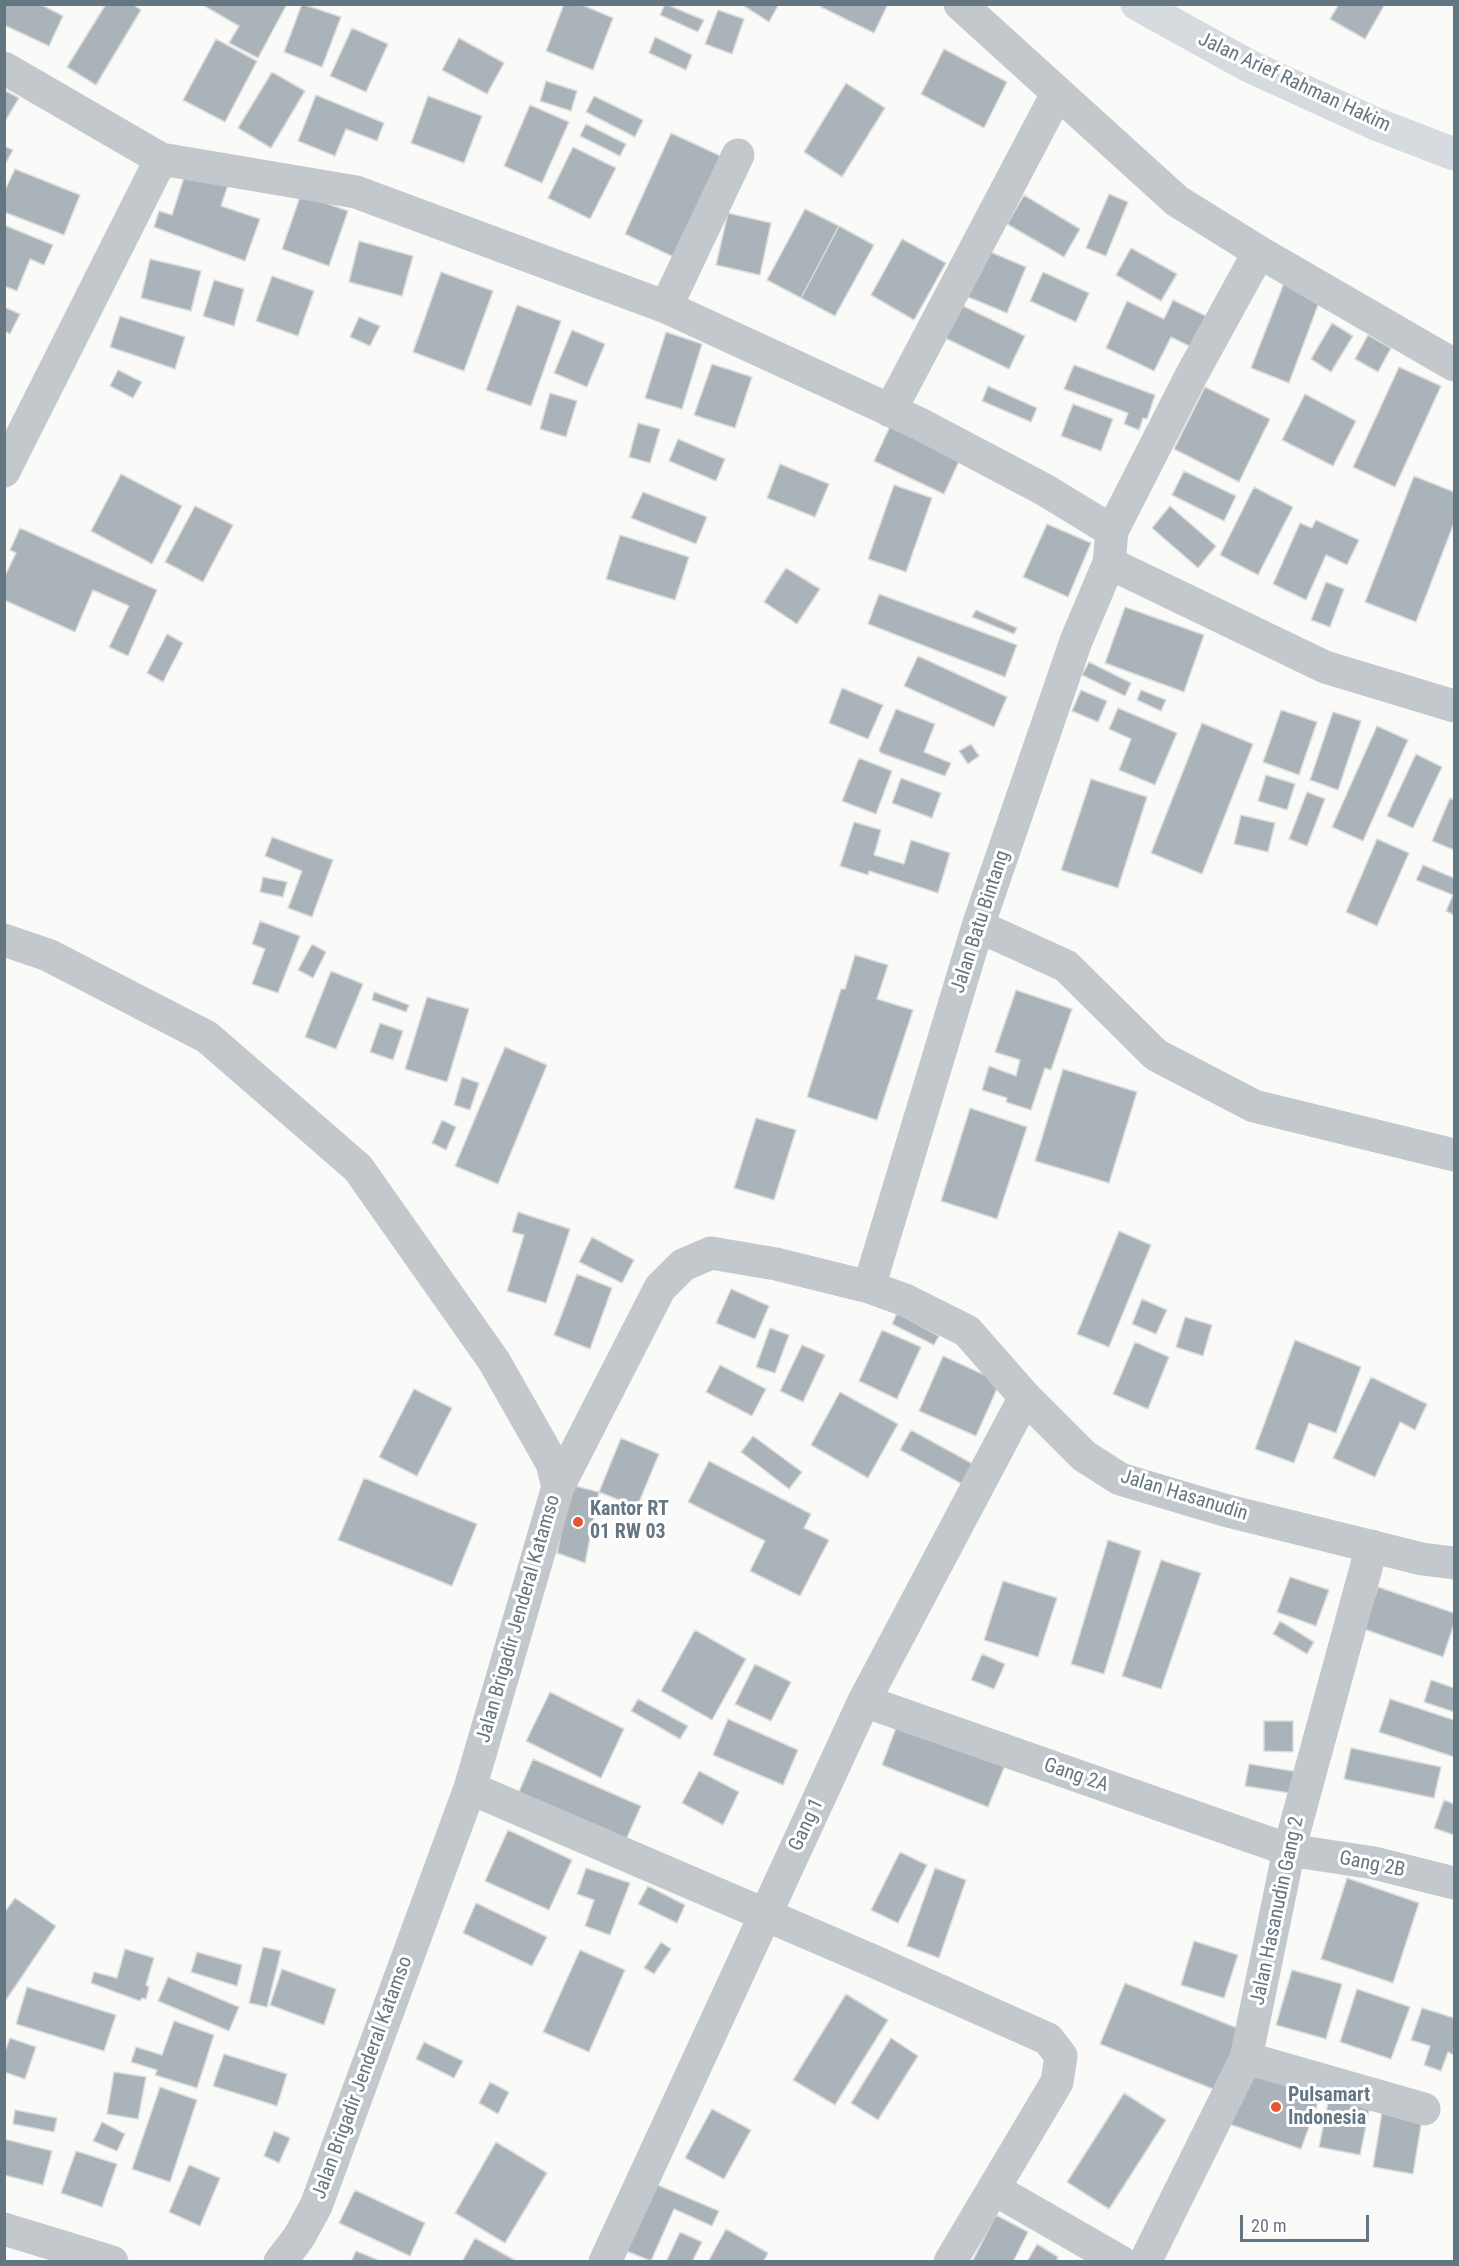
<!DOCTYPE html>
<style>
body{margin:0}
#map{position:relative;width:1459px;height:2266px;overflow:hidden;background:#fafaf8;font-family:"Roboto Condensed",sans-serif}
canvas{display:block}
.frame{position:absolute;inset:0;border:6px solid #657683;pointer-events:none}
.scale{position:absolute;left:1240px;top:2215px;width:129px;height:27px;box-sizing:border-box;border:3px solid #657683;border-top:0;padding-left:8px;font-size:18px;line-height:21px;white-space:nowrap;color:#657683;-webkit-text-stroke:4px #fff;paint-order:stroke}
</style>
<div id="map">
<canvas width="1459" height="2266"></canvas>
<div class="frame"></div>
<div class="scale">20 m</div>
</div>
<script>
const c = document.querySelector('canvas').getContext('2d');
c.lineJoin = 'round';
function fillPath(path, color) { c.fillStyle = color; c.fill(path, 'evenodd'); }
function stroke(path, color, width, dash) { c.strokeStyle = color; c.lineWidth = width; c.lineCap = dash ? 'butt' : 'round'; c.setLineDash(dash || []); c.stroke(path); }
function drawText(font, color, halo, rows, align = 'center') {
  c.font = font + ' "Roboto Condensed",sans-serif'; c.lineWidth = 6; c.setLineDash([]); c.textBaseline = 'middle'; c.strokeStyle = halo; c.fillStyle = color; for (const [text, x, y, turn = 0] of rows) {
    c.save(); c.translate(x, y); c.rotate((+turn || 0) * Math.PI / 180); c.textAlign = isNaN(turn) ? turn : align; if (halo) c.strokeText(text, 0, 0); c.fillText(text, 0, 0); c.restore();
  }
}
const building = new Path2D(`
 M 4,4 L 40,4 L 63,16 L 49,46 L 4,25 Z
 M 106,4 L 132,4 L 141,10 L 96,85 L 67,67 Z
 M 201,4 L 287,4 L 258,58 L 229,43 L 239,26 Z
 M 302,4 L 341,17 L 322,67 L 284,52 Z
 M 564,4 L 580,4 L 613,18 L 593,70 L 546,51 Z
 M 665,4 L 704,20 L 698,32 L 660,15 Z
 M 741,4 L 779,4 L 769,22 Z
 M 823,4 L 888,4 L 874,33 L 821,7 Z
 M 1339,4 L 1385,4 L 1365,39 L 1330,19 Z
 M 718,10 L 744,19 L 732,54 L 705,44 Z
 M 352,28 L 388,44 L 366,92 L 330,76 Z
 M 655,37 L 692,55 L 686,70 L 649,53 Z
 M 459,38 L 504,63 L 487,94 L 442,70 Z
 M 216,39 L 257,61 L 225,122 L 183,100 Z
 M 944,49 L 1007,82 L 984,128 L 921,94 Z
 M 272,72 L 305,91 L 271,148 L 238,128 Z
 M 546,81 L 577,91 L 571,111 L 540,101 Z
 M 846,83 L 885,108 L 842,177 L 804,152 Z
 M 4,90 L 19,98 L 4,123 Z
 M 316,95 L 384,123 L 377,141 L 346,129 L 335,156 L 298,141 Z
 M 428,96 L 482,116 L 464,163 L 411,143 Z
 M 594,96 L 643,120 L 635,137 L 586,112 Z
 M 530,105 L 569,122 L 542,183 L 504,166 Z
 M 586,124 L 626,144 L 620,156 L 580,136 Z
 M 671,133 L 725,158 L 678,259 L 625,234 Z
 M 4,146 L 13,150 L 4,166 Z
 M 573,147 L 616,168 L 590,219 L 548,198 Z
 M 187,168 L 229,182 L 221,206 L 260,219 L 245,261 L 154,227 L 159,211 L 172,215 Z
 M 15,169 L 80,195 L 64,235 L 4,212 L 4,192 Z
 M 301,194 L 348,211 L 329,266 L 282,249 Z
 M 1109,194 L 1128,202 L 1106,256 L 1086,248 Z
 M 1024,195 L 1080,229 L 1064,257 L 1007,224 Z
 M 805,209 L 839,226 L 801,298 L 767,280 Z
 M 728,213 L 771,223 L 760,275 L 716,265 Z
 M 4,225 L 53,245 L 44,265 L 30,259 L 17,291 L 4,286 Z
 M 839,226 L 874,245 L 835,316 L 801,298 Z
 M 902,239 L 946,263 L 914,320 L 871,295 Z
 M 359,241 L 413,256 L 402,296 L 349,282 Z
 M 1131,248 L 1177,274 L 1161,301 L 1116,275 Z
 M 988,251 L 1026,267 L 1007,313 L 968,297 Z
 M 150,259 L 201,271 L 191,311 L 141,298 Z
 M 441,272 L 493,291 L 464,371 L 413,352 Z
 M 1043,272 L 1089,293 L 1076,322 L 1030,301 Z
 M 272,276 L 314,291 L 298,336 L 256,321 Z
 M 214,280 L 244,289 L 234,326 L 203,316 Z
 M 1284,283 L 1321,297 L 1289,383 L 1251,368 Z
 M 1173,300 L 1214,320 L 1199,351 L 1171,337 L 1154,371 L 1106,348 L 1127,301 L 1164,319 Z
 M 957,303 L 1025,336 L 1009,369 L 941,336 Z
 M 517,305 L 561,321 L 531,406 L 486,390 Z
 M 4,307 L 20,314 L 10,334 L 4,331 Z
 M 120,316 L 185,337 L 175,369 L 110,347 Z
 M 359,317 L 380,326 L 370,346 L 350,337 Z
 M 1332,323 L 1353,336 L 1331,372 L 1311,359 Z
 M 572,330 L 605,344 L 587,387 L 554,373 Z
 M 666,332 L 702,344 L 682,409 L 645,398 Z
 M 1368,335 L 1391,348 L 1378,372 L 1355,359 Z
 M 712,364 L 752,377 L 735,428 L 694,415 Z
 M 1074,365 L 1155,395 L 1147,419 L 1143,418 L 1139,430 L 1124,424 L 1128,413 L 1064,389 Z
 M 1399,367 L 1441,386 L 1395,487 L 1353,467 Z
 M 118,370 L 142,382 L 133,398 L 110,386 Z
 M 988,386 L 1037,408 L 1031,422 L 982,401 Z
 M 1205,387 L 1270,419 L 1239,482 L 1174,449 Z
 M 550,393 L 577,401 L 566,437 L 540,429 Z
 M 1305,394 L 1356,421 L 1333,466 L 1282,440 Z
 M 1073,404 L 1113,419 L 1101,451 L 1061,436 Z
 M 638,423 L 660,429 L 650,463 L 629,457 Z
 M 891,424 L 961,457 L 944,494 L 874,461 Z
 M 678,439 L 725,459 L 716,481 L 669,461 Z
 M 780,464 L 829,484 L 815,517 L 767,498 Z
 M 1184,471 L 1236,496 L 1224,521 L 1172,495 Z
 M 121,474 L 182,506 L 152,564 L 91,531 Z
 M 1414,476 L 1454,492 L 1454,523 L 1416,622 L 1365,602 Z
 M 894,485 L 932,498 L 906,572 L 868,559 Z
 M 1254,487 L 1293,507 L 1258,575 L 1220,555 Z
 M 643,492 L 707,517 L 696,544 L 631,518 Z
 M 195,506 L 233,525 L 203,582 L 165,562 Z
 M 1170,506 L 1216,546 L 1198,568 L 1152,528 Z
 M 1316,520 L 1359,540 L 1347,565 L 1326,555 L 1306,600 L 1273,584 L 1300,523 L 1312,528 Z
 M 1047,524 L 1091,543 L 1068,597 L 1023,577 Z
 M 20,528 L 157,590 L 128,656 L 109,647 L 129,606 L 93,590 L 75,632 L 4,600 L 4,578 L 16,553 L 10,550 Z
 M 620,535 L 689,557 L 675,600 L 606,579 Z
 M 786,568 L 820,589 L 797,624 L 764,602 Z
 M 1326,582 L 1344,589 L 1330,627 L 1311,620 Z
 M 879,594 L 1017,645 L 1005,677 L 868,624 Z
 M 1125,607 L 1204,635 L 1184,692 L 1105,663 Z
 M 976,610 L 1017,628 L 1014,634 L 972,617 Z
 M 167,634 L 183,643 L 163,682 L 147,673 Z
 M 918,656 L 1007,697 L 994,727 L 904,686 Z
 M 1089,662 L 1131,683 L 1125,696 L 1082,675 Z
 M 842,688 L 883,705 L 868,739 L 829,723 Z
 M 1081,690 L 1107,701 L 1098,722 L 1072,711 Z
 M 1141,690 L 1166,700 L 1161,711 L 1137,700 Z
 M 1118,708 L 1177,733 L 1155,785 L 1119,770 L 1131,739 L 1109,729 Z
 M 896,709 L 935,724 L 924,752 L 951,763 L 945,776 L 881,753 L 879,750 Z
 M 1281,710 L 1317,722 L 1299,775 L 1263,762 Z
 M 1333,712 L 1361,721 L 1338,790 L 1310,780 Z
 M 1202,723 L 1253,744 L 1202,874 L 1151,853 Z
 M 1377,726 L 1408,740 L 1363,841 L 1332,827 Z
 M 971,744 L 979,756 L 968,764 L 959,751 Z
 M 1416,754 L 1442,767 L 1413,828 L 1387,816 Z
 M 859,758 L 892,771 L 876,814 L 842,801 Z
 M 1266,775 L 1295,784 L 1287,810 L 1258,801 Z
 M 901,778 L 941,793 L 932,818 L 892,803 Z
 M 1091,779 L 1147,797 L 1118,888 L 1061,870 Z
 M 1307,792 L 1325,799 L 1307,846 L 1289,839 Z
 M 1450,798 L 1454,800 L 1454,850 L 1432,841 Z
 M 1241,815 L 1275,823 L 1268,852 L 1234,844 Z
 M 854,822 L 881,830 L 874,855 L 904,864 L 911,840 L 950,853 L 938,893 L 869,871 L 868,875 L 840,866 Z
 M 272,837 L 333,860 L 312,917 L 288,908 L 302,871 L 265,856 Z
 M 1377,839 L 1409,853 L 1377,926 L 1346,912 Z
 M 1423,865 L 1454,878 L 1454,915 L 1446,911 L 1453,895 L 1416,880 Z
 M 263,877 L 287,882 L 283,897 L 260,892 Z
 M 260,921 L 300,936 L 278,993 L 252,984 L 265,949 L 252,944 Z
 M 312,944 L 326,952 L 313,978 L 298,970 Z
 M 855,955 L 888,965 L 877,999 L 913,1010 L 877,1120 L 807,1097 L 841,989 L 845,989 Z
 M 331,971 L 363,984 L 336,1049 L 305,1037 Z
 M 1016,990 L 1072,1009 L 1051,1070 L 1045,1068 L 1031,1110 L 1006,1102 L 1007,1098 L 982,1090 L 989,1066 L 1016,1076 L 1020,1060 L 995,1052 Z
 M 374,992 L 409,1005 L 406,1012 L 372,1000 Z
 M 427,997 L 469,1009 L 447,1082 L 405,1069 Z
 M 380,1023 L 403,1031 L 393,1060 L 370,1052 Z
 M 505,1047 L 547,1065 L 498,1184 L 455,1166 Z
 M 1063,1069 L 1137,1092 L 1109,1183 L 1035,1161 Z
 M 462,1077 L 479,1083 L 470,1110 L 454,1105 Z
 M 970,1108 L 1027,1127 L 997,1219 L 941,1201 Z
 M 756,1118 L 796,1130 L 774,1200 L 734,1188 Z
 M 442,1120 L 456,1127 L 446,1150 L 432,1143 Z
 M 518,1212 L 570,1229 L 546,1303 L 507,1291 L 524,1235 L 512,1232 Z
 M 1119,1231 L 1151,1245 L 1109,1347 L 1077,1334 Z
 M 592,1237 L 634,1260 L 622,1283 L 579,1262 Z
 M 577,1274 L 612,1288 L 590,1349 L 554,1335 Z
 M 731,1289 L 769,1306 L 755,1339 L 716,1323 Z
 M 1142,1299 L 1167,1310 L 1156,1334 L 1132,1324 Z
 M 897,1313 L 939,1336 L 934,1345 L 892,1324 Z
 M 1185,1317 L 1212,1325 L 1203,1356 L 1176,1347 Z
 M 770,1328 L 789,1335 L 775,1373 L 756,1367 Z
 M 882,1330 L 921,1347 L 897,1399 L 859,1381 Z
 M 1295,1340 L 1361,1367 L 1336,1433 L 1309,1423 L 1294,1463 L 1255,1449 Z
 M 1135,1342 L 1169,1357 L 1148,1409 L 1113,1394 Z
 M 802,1345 L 825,1355 L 803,1402 L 780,1391 Z
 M 943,1356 L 1000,1382 L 976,1436 L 919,1411 Z
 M 720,1365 L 766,1389 L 752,1416 L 706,1392 Z
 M 1371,1377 L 1427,1404 L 1415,1430 L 1400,1422 L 1375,1477 L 1333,1458 Z
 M 414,1389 L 452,1408 L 417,1476 L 379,1457 Z
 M 840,1392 L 898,1424 L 868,1478 L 811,1445 Z
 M 911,1430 L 973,1464 L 962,1484 L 900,1450 Z
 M 753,1436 L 802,1472 L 789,1489 L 741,1452 Z
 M 621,1438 L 659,1454 L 637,1507 L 599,1492 Z
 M 709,1461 L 811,1514 L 804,1528 L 829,1540 L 800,1596 L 750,1571 L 765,1541 L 688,1502 Z
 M 364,1478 L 477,1524 L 452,1586 L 338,1540 Z
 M 571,1485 L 599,1492 L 585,1563 L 557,1553 Z
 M 1108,1540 L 1141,1551 L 1104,1674 L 1071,1664 Z
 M 1161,1560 L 1201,1573 L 1161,1689 L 1122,1676 Z
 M 1290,1577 L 1329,1590 L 1316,1626 L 1277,1612 Z
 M 1003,1581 L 1057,1598 L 1038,1657 L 984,1640 Z
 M 1378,1587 L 1454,1613 L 1454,1624 L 1443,1657 L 1364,1629 Z
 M 1280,1621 L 1314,1642 L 1307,1654 L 1273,1634 Z
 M 695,1630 L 746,1659 L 712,1720 L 661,1691 Z
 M 982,1654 L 1005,1664 L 994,1689 L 971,1680 Z
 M 755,1664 L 791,1682 L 771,1721 L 735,1704 Z
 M 1431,1680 L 1454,1688 L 1454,1712 L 1424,1702 Z
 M 550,1692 L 624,1729 L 601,1778 L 526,1741 Z
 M 638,1699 L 688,1726 L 680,1739 L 631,1711 Z
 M 1390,1699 L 1454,1720 L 1454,1757 L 1379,1732 Z
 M 728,1719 L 798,1750 L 783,1785 L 713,1755 Z
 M 899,1720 L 1006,1763 L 988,1807 L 882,1765 Z
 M 1264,1721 L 1293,1721 L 1293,1752 L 1264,1751 Z
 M 1351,1748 L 1441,1767 L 1434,1798 L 1344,1779 Z
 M 533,1759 L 641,1806 L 625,1842 L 518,1794 Z
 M 1249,1764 L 1299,1772 L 1296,1794 L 1245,1786 Z
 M 699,1771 L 739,1792 L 723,1825 L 682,1803 Z
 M 1444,1800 L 1454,1804 L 1454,1835 L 1434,1828 Z
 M 508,1830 L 572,1860 L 549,1910 L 485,1881 Z
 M 900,1852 L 927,1865 L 898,1923 L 871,1910 Z
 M 586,1868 L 630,1883 L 610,1935 L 585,1926 L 594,1900 L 577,1894 Z
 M 935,1868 L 966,1880 L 939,1958 L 907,1946 Z
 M 1347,1878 L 1419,1903 L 1393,1983 L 1321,1959 Z
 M 648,1886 L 685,1905 L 677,1923 L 638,1904 Z
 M 15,1898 L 56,1926 L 4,2003 L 4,1913 Z
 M 476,1903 L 547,1937 L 532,1966 L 463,1933 Z
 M 1194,1941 L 1238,1955 L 1224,1998 L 1181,1985 Z
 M 661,1942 L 671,1949 L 654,1974 L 644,1968 Z
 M 263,1947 L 281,1951 L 267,2007 L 249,2003 Z
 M 125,1949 L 154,1958 L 146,1985 L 149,1987 L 146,1999 L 142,1998 L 140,2001 L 91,1983 L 94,1972 L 117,1978 Z
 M 580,1950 L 625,1970 L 589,2052 L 543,2032 Z
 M 197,1952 L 242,1965 L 237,1986 L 191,1972 Z
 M 282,1969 L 336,1989 L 324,2025 L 270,2005 Z
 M 1292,1970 L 1342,1984 L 1326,2039 L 1276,2025 Z
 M 168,1977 L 239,2007 L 229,2031 L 158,2001 Z
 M 1125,1983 L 1242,2030 L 1218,2091 L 1100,2044 Z
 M 27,1987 L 116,2015 L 104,2051 L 16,2024 Z
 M 1357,1989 L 1410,2007 L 1391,2059 L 1340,2042 Z
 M 846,1994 L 888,2020 L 835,2105 L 793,2080 Z
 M 1422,2008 L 1454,2018 L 1454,2055 L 1448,2052 L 1441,2071 L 1424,2065 L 1430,2046 L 1411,2040 Z
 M 174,2021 L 214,2035 L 197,2088 L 155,2075 L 157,2070 L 131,2062 L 136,2047 L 162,2055 Z
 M 10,2038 L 36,2047 L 25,2079 L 4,2072 L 4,2054 Z
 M 891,2038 L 918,2056 L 878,2120 L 851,2103 Z
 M 424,2042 L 463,2061 L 454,2078 L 416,2059 Z
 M 224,2054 L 287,2074 L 277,2106 L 213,2086 Z
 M 1249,2065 L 1322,2091 L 1301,2149 L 1229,2124 Z
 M 114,2072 L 146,2077 L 138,2119 L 107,2114 Z
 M 490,2082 L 509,2092 L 498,2114 L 479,2103 Z
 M 160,2087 L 197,2100 L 170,2182 L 132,2169 Z
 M 1124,2093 L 1166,2120 L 1109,2209 L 1067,2182 Z
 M 1329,2098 L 1370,2106 L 1360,2155 L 1319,2147 Z
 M 712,2109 L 751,2130 L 724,2179 L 685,2158 Z
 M 15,2110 L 57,2118 L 54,2132 L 13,2124 Z
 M 1382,2112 L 1422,2119 L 1413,2174 L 1373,2167 Z
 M 102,2122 L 125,2134 L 117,2151 L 93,2141 Z
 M 274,2131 L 290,2138 L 279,2163 L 264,2156 Z
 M 4,2139 L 52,2151 L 43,2185 L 4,2175 Z
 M 496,2142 L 547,2173 L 505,2243 L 455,2213 Z
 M 76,2151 L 117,2164 L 102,2207 L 61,2193 Z
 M 189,2165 L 220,2178 L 200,2226 L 169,2212 Z
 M 648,2181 L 719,2211 L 712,2226 L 674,2209 L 651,2261 L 619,2248 Z
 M 355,2190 L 425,2223 L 410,2256 L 339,2223 Z
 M 996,2215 L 1028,2232 L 1013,2262 L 972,2262 Z
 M 726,2229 L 768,2253 L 763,2262 L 708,2262 Z
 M 680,2232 L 702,2242 L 692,2262 L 666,2262 Z
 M 475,2238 L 518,2262 L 462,2262 Z
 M 1037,2244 L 1058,2257 L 1056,2262 L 1027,2262 Z
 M 356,2251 L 383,2262 L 351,2262 Z`);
fillPath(building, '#aab3b9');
stroke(building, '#dcdcda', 1.5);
stroke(new Path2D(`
 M 960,4 L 1177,201 L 1259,252 L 1454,365
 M 4,68 L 161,159 L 356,192 L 666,307 L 920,424 L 1045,490 L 1112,531 L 1109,563 L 1076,641 L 978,926 L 869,1287
 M 666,307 L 738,155
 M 890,411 L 1057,94
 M 4,471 L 161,159
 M 1112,531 L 1191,376 L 1259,252
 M 1109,563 L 1325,667 L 1454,706
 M 978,926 L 1066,966 L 1156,1055 L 1254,1106 L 1454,1155
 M 4,940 L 48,955 L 207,1037 L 358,1168 L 494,1361 L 552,1463 L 558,1487 L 470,1788 L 316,2206 L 299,2237 L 280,2262
 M 558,1487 L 660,1288 L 683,1265 L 711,1253 L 776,1264 L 869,1287 L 905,1300 L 967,1331 L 1025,1397 L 1084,1456 L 1120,1479 L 1224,1510 L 1422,1559 L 1454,1563
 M 864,1701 L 1289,1850 L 1374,1863 L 1454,1883
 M 470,1788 L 873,1961 L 1048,2039 L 1061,2056 L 1057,2082 L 950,2262
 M 1246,2058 L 1424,2109
 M 994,2189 L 1121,2262
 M 4,2229 L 112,2262
 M 605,2262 L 864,1701 L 1025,1397
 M 1145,2262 L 1246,2058 L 1289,1850 L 1372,1546`), '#c3c8cc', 33);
stroke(new Path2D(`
 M 1137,4 L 1249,66 L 1376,124 L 1454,154`), '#d6dbdf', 33);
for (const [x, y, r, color] of [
 [578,1522,6,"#e4572e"],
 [1276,2107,6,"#e4572e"]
]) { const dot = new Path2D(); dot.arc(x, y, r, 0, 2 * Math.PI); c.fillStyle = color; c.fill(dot); stroke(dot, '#fff', 2); }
drawText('20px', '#657683', '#fff', [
 ["Jalan Arief Rahman Hakim",1294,83,25],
 ["Jalan Batu Bintang",981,922,-72],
 ["Jalan Hasanudin",1184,1496,17],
 ["Jalan Brigadir Jenderal Katamso",519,1619,-74],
 ["Gang 2A",1076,1776,19],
 ["Gang 1",807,1825,-65],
 ["Gang 2B",1372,1865,11],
 ["Jalan Hasanudin Gang 2",1278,1911,-78],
 ["Jalan Brigadir Jenderal Katamso",363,2078,-70]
]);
drawText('bold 20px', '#657683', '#fff', [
 ["Kantor RT",590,1510],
 ["01 RW 03",590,1533],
 ["Pulsamart",1288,2096],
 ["Indonesia",1288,2119]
], 'left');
</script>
